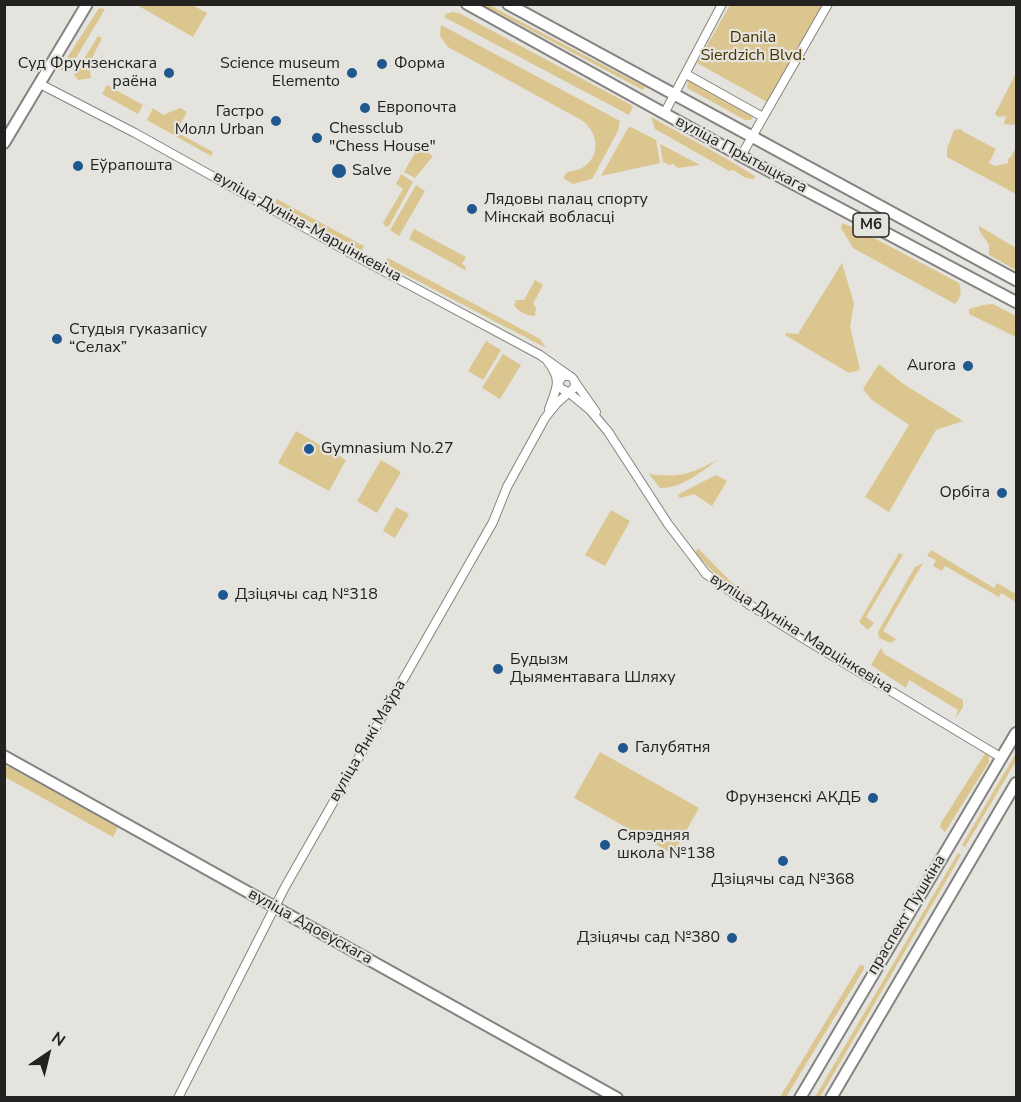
<!DOCTYPE html>
<meta charset="utf-8">
<style>
body{margin:0}
#map{position:relative;width:1021px;height:1102px;overflow:hidden;background:#e4e3de;font-family:"Nunito Sans",sans-serif}
canvas{display:block}
.frame{position:absolute;inset:0;border:6px solid #232220;pointer-events:none}
.north{position:absolute;left:18px;top:1024px;width:60px;height:60px;-webkit-text-stroke:4px #e4e3de;paint-order:stroke;rotate:35deg;font-size:16px;font-weight:700;line-height:24px;text-align:center;color:#232220}
.north::after{content:'';display:block;margin:auto;width:21px;height:27px;background:#232220;clip-path:polygon(50% 0,100% 100%,50% 72%,0 100%)}
</style>
<div id="map">
<canvas width="1021" height="1102"></canvas>
<div class="frame"></div>
<div class="north">N</div>
</div>
<script>
const c = document.querySelector('canvas').getContext('2d');
c.lineJoin = 'round';
function fillPath(path, color) { c.fillStyle = color; c.fill(path, 'evenodd'); }
function stroke(path, color, width, dash) { c.strokeStyle = color; c.lineWidth = width; c.lineCap = dash ? 'butt' : 'round'; c.setLineDash(dash || []); c.stroke(path); }
function drawText(font, color, halo, rows, align = 'center') {
  c.font = font + ' "Nunito Sans",sans-serif'; c.lineWidth = 4.5; c.setLineDash([]); c.textBaseline = 'middle'; c.strokeStyle = halo; c.fillStyle = color; for (const [text, x, y, turn = 0] of rows) {
    c.save(); c.translate(x, y); c.rotate((+turn || 0) * Math.PI / 180); c.textAlign = isNaN(turn) ? turn : align; if (halo) c.strokeText(text, 0, 0); c.fillText(text, 0, 0); c.restore();
  }
}
fillPath(new Path2D(`
 M 137,5 L 192,5 L 207,13 L 193,37 Z
 M 483,5 L 489,5 L 645,87 L 643,90 Z
 M 730,5 L 823,5 L 769,103 L 697,63 Z
 M 99,8 L 105,9 L 67,73 L 60,69 Z
 M 452,12 L 459,13 L 633,106 L 629,115 L 444,17 L 446,14 Z
 M 441,25 L 620,121 L 618,131 L 592,179 L 573,184 L 563,178 L 567,172 C 597,170 605,140 583,121 L 448,47 L 440,36 Z
 M 98,36 L 102,38 L 89,64 L 91,78 L 78,80 L 74,75 Z
 M 1016,73 L 1016,123 L 1013,125 L 1004,124 L 1006,116 L 998,117 L 995,114 Z
 M 688,80 L 692,80 L 749,112 L 753,116 L 751,120 L 745,120 L 687,88 Z
 M 107,85 L 143,105 L 138,114 L 102,94 Z
 M 153,108 L 163,115 L 180,108 L 187,112 L 176,132 L 213,152 L 211,156 L 147,120 Z
 M 651,117 L 727,159 L 755,176 L 754,179 L 746,178 L 733,170 L 729,171 L 655,129 Z
 M 631,127 L 656,140 L 660,163 L 601,176 L 628,128 Z
 M 961,129 L 962,131 L 996,149 L 989,163 L 995,166 L 1008,163 L 1008,159 L 1011,157 L 1016,147 L 1016,194 L 947,157 L 947,149 L 954,130 Z
 M 660,144 L 700,165 L 678,168 L 673,164 L 669,165 L 663,162 Z
 M 423,150 L 433,156 L 415,178 L 404,172 L 416,151 Z
 M 401,174 L 413,182 L 389,226 L 386,227 L 383,223 L 403,189 L 396,184 Z
 M 416,185 L 425,191 L 399,236 L 390,230 Z
 M 277,199 L 364,246 L 362,251 L 275,203 Z
 M 842,223 L 855,228 L 959,283 C 962,292 961,297 955,304 L 853,248 L 841,228 Z
 M 979,226 L 1016,248 L 1016,270 L 989,255 L 989,245 L 979,230 Z
 M 414,229 L 466,257 L 462,264 L 466,267 L 465,270 L 409,239 Z
 M 388,258 L 540,339 L 546,348 L 387,265 L 386,261 Z
 M 842,263 L 854,304 L 850,326 L 860,370 L 849,373 L 785,335 L 786,333 L 798,334 Z
 M 535,280 L 543,285 L 533,304 L 536,307 L 535,316 C 528,316 518,312 514,305 L 516,300 L 524,300 Z
 M 993,304 L 1016,316 L 1016,337 L 969,314 L 969,309 L 983,305 Z
 M 486,341 L 501,350 L 483,380 L 468,371 Z
 M 503,354 L 521,365 L 500,399 L 482,388 Z
 M 879,364 L 902,383 L 963,421 L 936,430 L 889,512 L 865,497 L 909,425 L 872,400 L 863,389 Z
 M 296,431 L 346,460 L 329,491 L 278,463 Z
 M 719,459 C 702,471 681,489 660,488 L 649,474 C 682,478 690,474 719,459 Z
 M 381,460 L 401,472 L 377,513 L 357,501 Z
 M 716,475 L 727,481 L 712,506 L 694,494 L 680,498 L 678,495 L 681,493 Z
 M 396,507 L 409,514 L 395,538 L 383,531 Z
 M 611,510 L 630,521 L 605,566 L 585,555 Z
 M 698,548 L 731,582 L 752,596 L 746,599 L 723,582 L 695,553 Z
 M 931,550 L 994,588 L 997,583 L 1016,594 L 1016,602 L 1001,593 L 999,597 L 945,566 L 942,571 L 933,566 L 936,560 L 927,556 Z
 M 899,553 L 903,555 L 866,617 L 874,623 L 868,630 L 859,622 Z
 M 923,563 L 883,631 L 896,639 L 891,643 L 879,638 L 878,632 L 915,567 Z
 M 881,648 L 884,654 L 963,700 L 963,707 L 956,718 L 958,710 L 909,680 L 906,688 L 871,665 Z
 M 600,752 L 699,808 L 673,854 L 574,798 Z
 M 986,752 L 989,757 L 989,762 L 945,832 L 940,827 L 941,823 Z
 M 1016,753 L 1016,761 L 965,847 L 962,845 Z
 M 7,766 L 118,827 L 113,837 L 5,777 L 5,769 Z
 M 958,853 L 961,855 L 820,1097 L 815,1097 Z
 M 860,965 L 864,966 L 864,969 L 786,1097 L 780,1097 Z`), '#dcc68f');
const minor = new Path2D(`
 M 686,74 L 763,117
 M 40,84 L 135,133 L 361,259 L 540,355 L 571,377
 M 664,114 L 722,4
 M 741,156 L 828,4
 M 548,362 C 563,381 556,389 549,409
 M 575,382 L 596,412
 M 607,430 L 668,524 L 706,574 L 748,604 L 811,643 L 1002,758
 M 178,1098 L 285,887 L 493,522 L 507,487 L 545,418 L 557,403 L 574,388 C 577,379 570,373 562,377 L 558,383 L 560,388 L 568,392 L 590,410 L 610,434`);
const major = new Path2D(`
 M 467,4 L 741,156 L 1016,302
 M 508,4 L 1016,280
 M 4,143 L 87,4
 M 4,756 L 617,1098
 M 800,1098 L 1016,733
 M 831,1098 L 1016,783`);
stroke(minor, '#84837f', 10);
stroke(major, '#84837f', 14);
stroke(minor, '#fff', 8);
stroke(major, '#fff', 10);
for (const [x, y, r, color] of [
 [382,64,6,"#1e588f"],
 [169,73,6,"#1e588f"],
 [352,73,6,"#1e588f"],
 [365,108,6,"#1e588f"],
 [276,121,6,"#1e588f"],
 [317,138,6,"#1e588f"],
 [78,166,6,"#1e588f"],
 [339,171,8,"#1e588f"],
 [472,209,6,"#1e588f"],
 [57,339,6,"#1e588f"],
 [968,366,6,"#1e588f"],
 [309,449,6,"#1e588f"],
 [1002,493,6,"#1e588f"],
 [223,595,6,"#1e588f"],
 [498,669,6,"#1e588f"],
 [623,748,6,"#1e588f"],
 [873,798,6,"#1e588f"],
 [605,845,6,"#1e588f"],
 [783,861,6,"#1e588f"],
 [732,938,6,"#1e588f"]
]) { const dot = new Path2D(); dot.arc(x, y, r, 0, 2 * Math.PI); c.fillStyle = color; c.fill(dot); stroke(dot, '#e4e3de', 2); }
for (const [x, y, w] of [
 [871,225,36]
]) { const box = new Path2D(); box.roundRect(x - w / 2, y - 12, w, 24, 4.5); c.fillStyle = '#e4e3de'; c.fill(box); stroke(box, '#232220', 1.5); }
drawText('bold 15px', '#232220', null, [
 ["М6",871,225]
]);
drawText('16px', '#443301', '#e4e3de', [
 ["Danila",753,38],
 ["Sierdzich Blvd.",753,56]
]);
drawText('16px', '#232220', '#e4e3de', [
 ["Суд Фрунзенскага",157,64,"right"],
 ["раёна",157,82,"right"],
 ["Science museum",340,64,"right"],
 ["Elemento",340,82,"right"],
 ["Форма",394,64],
 ["Европочта",377,108],
 ["Гастро",264,112,"right"],
 ["Молл Urban",264,130,"right"],
 ["Chessclub",329,129],
 ["\"Chess House\"",329,147],
 ["Еўрапошта",90,166],
 ["Salve",352,171],
 ["Лядовы палац спорту",484,200],
 ["Мінскай вобласці",484,218],
 ["Студыя гуказапісу",69,330],
 ["“Селах”",69,348],
 ["Aurora",956,366,"right"],
 ["Gymnasium No.27",321,449],
 ["Oрбіта",990,493,"right"],
 ["Дзіцячы сад №318",235,595],
 ["Будызм",510,660],
 ["Дыяментавага Шляху",510,678],
 ["Галубятня",635,748],
 ["Фрунзенскі АКДБ",861,798,"right"],
 ["Сярэдняя",617,836],
 ["школа №138",617,854],
 ["Дзіцячы сад №368",783,880,"center"],
 ["Дзіцячы сад №380",720,938,"right"]
], 'left');
drawText('16px', '#232220', '#e4e3de', [
 ["вуліца Прытыцкага",741,155,28],
 ["вуліца Дуніна-Марцінкевіча",307,227,29],
 ["вуліца Дуніна-Марцінкевіча",801,634,32],
 ["вуліца Янкі Маўра",368,741,-60],
 ["праспект Пушкіна",907,915,-59],
 ["вуліца Адоеўскага",310,927,29]
]);
</script>
